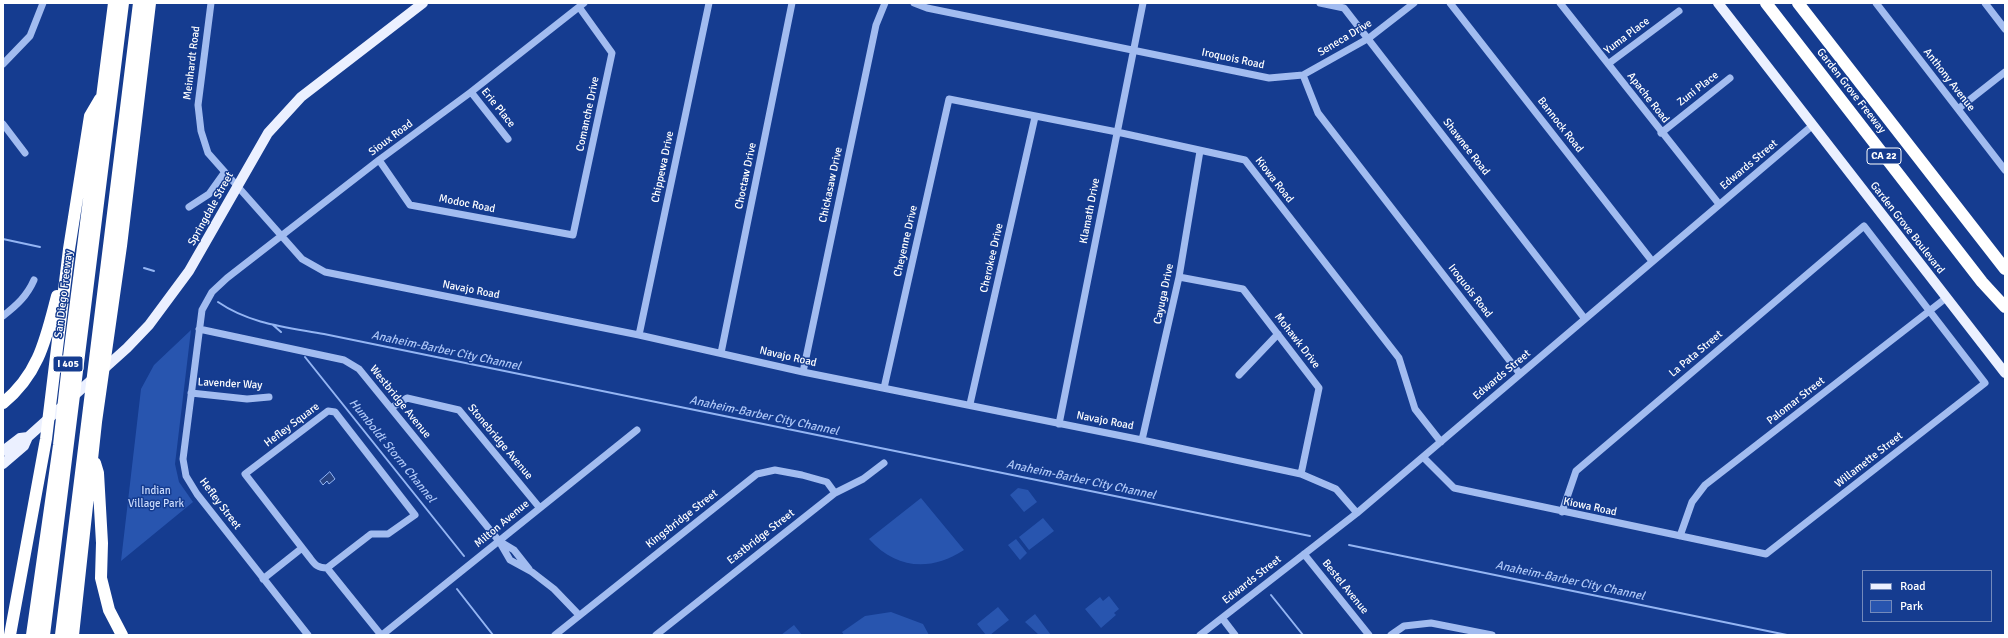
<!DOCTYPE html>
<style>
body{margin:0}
#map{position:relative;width:2008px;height:638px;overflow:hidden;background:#153c90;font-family:Signika,sans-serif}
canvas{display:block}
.frame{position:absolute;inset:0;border:4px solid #fff;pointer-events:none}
.legend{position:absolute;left:1862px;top:570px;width:130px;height:52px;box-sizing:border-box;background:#153c90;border:1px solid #738abc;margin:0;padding:5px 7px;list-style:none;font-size:12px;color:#fff}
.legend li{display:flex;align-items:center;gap:8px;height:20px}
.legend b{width:20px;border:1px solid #738abc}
</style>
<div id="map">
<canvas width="2008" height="638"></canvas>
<div class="frame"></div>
<ul class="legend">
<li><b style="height:5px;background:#ebf0ff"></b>Road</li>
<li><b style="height:11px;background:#2855af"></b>Park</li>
</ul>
</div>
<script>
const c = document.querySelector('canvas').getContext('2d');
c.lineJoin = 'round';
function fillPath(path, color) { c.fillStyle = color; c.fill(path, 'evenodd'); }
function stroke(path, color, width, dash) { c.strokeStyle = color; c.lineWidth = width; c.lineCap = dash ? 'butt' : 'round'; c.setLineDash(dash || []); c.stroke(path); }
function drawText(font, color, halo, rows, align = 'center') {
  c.font = font + ' Signika,sans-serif'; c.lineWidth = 3; c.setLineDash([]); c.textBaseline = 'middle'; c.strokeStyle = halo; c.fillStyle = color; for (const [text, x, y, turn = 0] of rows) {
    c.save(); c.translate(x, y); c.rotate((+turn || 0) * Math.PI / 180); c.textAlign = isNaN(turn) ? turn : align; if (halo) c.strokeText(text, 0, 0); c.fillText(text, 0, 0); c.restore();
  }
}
fillPath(new Path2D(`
 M 191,330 L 175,464 L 179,482 L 193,502 L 121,561 L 141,389 L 154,365 Z
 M 1018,488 L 1028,490 L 1037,502 L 1024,512 L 1010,495 Z
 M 921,498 L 964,550 C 930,572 896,569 869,539 Z
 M 1043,518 L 1054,531 L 1029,550 L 1019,537 Z
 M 1016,539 L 1027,553 L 1020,560 L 1008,545 Z
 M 1109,596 L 1119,609 L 1114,613 L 1116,615 L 1101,628 L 1085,609 L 1100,597 L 1103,601 Z
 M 998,607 L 1009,620 L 990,635 L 986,635 L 977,624 Z
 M 891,612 L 923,624 L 929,635 L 844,635 L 842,632 L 865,616 Z
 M 1035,614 L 1051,635 L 1039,635 L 1025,622 Z
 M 794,625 L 802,635 L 781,635 Z`), '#2855af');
const water = new Path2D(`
 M 330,472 L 335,479 L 329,484 L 327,481 L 323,485 L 320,481 Z`);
fillPath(water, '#284483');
stroke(water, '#94b5f3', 1);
stroke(new Path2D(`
 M 3,239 L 40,247
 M 144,268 L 154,271
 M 218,302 C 250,324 286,327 324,334 L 1310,536
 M 273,325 L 281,332
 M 305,357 L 464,556
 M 1349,545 L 1787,635
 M 457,589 L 493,635
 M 1271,595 L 1303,635`), '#94b5f3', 2);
stroke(new Path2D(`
 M 211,3 L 198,105 L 201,131 L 208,153 L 302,259 L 325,272 L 639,335 L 803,372 L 1142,440 L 1301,474 L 1336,489 L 1357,513
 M 914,3 L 927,8 L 1269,78 L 1303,75 L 1318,113 L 1520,374
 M 1320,3 L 1344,8 L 1585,319
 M 1450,3 L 1652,261
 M 1560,3 L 1719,204
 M 1876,3 L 2005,170
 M 1985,3 L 2005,29
 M 3,64 L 30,36 L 43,3
 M 1608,64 L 1679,11
 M 1303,75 L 1369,38 L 1414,3
 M 471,92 L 508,139
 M 1958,109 L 2005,72
 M 3,124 L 25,153
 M 1661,133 L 1730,78
 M 379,160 L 410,205 L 573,235 L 612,53 L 579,7
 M 189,207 L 209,194 L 224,173
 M 1179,277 L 1243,289 L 1319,388 L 1301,474
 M 3,316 C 17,305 27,296 34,280
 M 199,329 L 344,360 L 359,369 L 499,541 L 510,560 L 532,572 L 554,589 L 579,615
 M 639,335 L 709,3
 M 721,353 L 792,3
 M 803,372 L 876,25 L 885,3
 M 1239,375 L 1278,334
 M 884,388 L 949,99 L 1117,132 L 1245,160 L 1399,358 L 1415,409 L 1441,442
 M 191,393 L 247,399 L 269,397
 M 970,404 L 1035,117
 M 391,408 L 407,398 L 459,410 L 539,507
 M 328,411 L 335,412 L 415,515 L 388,534 L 371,534 L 327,568 C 318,568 315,565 310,558 L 245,474 Z
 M 1059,424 L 1143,3
 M 1142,440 L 1179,277 L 1200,151
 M 1423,457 L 1454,488 L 1766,554 L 1985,383 L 1864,226 L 1576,471 L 1562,512
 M 1680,536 L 1692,502 L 1705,485 L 1946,298
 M 499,541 L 514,550 L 529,569
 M 1304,554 L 1369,635
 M 327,568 L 381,635
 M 263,579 L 302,548
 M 1222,618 L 1235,635
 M 308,635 L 197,494 L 186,476 L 183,459 L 202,310 L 212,292 L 227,278 L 379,160 L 471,92 L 584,3
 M 382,635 L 637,430
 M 555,635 L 757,474 L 775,470 L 802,475 L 827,482 L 835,493
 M 656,635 L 835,493 L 863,479 L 884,463
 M 1200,635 L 1357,513 L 1813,125
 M 1391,635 L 1404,626 L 1431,623 L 1492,635`), '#a2bcf0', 7);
stroke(new Path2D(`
 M 1718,3 L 2005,373
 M 3,451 L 20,438 L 28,437
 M 3,464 L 24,446 L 28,437 L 127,348 L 149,325 L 189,271 L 268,133 L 301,97 L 423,3`), '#ebf0ff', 10);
stroke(new Path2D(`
 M 1766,3 L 1982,282 L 2005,307
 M 1798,3 L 2005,269
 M 3,403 C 39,374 46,338 57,296
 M 95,463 L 98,473 L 102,543 L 101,578 L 109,610 L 122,635
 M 10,635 L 46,439 L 69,249 L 90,116 L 100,99
 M 32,635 L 59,445 L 68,365 L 114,3
 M 44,635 L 123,3
 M 61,635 L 139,3
 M 73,635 L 96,422 L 121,246 L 150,3`), '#fff', 12);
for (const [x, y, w] of [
 [1884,156,34],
 [68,364,30]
]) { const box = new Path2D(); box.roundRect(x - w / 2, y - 8, w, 16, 3); c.fillStyle = '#153c90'; c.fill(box); stroke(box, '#fff', 1); }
drawText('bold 10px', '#fff', null, [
 ["CA 22",1884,156],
 ["I 405",68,364]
]);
drawText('11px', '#fff', '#153c90', [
 ["Yuma Place",1627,36,-37],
 ["Seneca Drive",1345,38,-31],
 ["Iroquois Road",1233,59,12],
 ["Meinhardt Road",192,63,-83],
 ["Anthony Avenue",1949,80,52],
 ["Zuni Place",1698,89,-38],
 ["Garden Grove Freeway",1851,91,52],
 ["Apache Road",1648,98,52],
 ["Erie Place",498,108,51],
 ["Comanche Drive",588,114,-78],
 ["Bannock Road",1560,125,52],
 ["Sioux Road",391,138,-37],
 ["Shawnee Road",1466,147,52],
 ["Edwards Street",1749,165,-40],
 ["Chippewa Drive",663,167,-78],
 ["Choctaw Drive",746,176,-78],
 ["Kiowa Road",1274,180,52],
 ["Chickasaw Drive",831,185,-78],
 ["Modoc Road",467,204,11],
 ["Springdale Street",211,209,-61],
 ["Klamath Drive",1090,211,-79],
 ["Garden Grove Boulevard",1907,228,52],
 ["Cheyenne Drive",906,241,-77],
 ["Cherokee Drive",992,258,-77],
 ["Navajo Road",471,290,11],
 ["Iroquois Road",1470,291,52],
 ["San Diego Freeway",64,294,-83],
 ["Cayuga Drive",1164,294,-78],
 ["Mohawk Drive",1297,341,52],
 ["La Pata Street",1696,354,-40],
 ["Navajo Road",788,357,13],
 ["Edwards Street",1502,375,-40],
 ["Lavender Way",230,384,3],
 ["Palomar Street",1796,401,-38],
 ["Westbridge Avenue",400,402,51],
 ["Navajo Road",1105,421,11],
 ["Hefley Square",292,425,-37],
 ["Stonebridge Avenue",500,442,50],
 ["Willamette Street",1869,460,-38],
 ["Hefley Street",220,504,53],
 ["Kiowa Road",1590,507,12],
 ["Kingsbridge Street",682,519,-38],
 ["Milton Avenue",502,524,-40],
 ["Eastbridge Street",761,537,-38],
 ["Edwards Street",1252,580,-38],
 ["Bestel Avenue",1345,587,51]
]);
drawText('11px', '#c9dafc', '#153c90', [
 ["Indian",156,491],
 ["Village Park",156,504]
]);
drawText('italic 12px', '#aec7f7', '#153c90', [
 ["Anaheim-Barber City Channel",446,351,12],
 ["Anaheim-Barber City Channel",764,416,12],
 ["Humboldt Storm Channel",392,451,51],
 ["Anaheim-Barber City Channel",1081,480,12],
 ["Anaheim-Barber City Channel",1570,581,12]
]);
</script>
